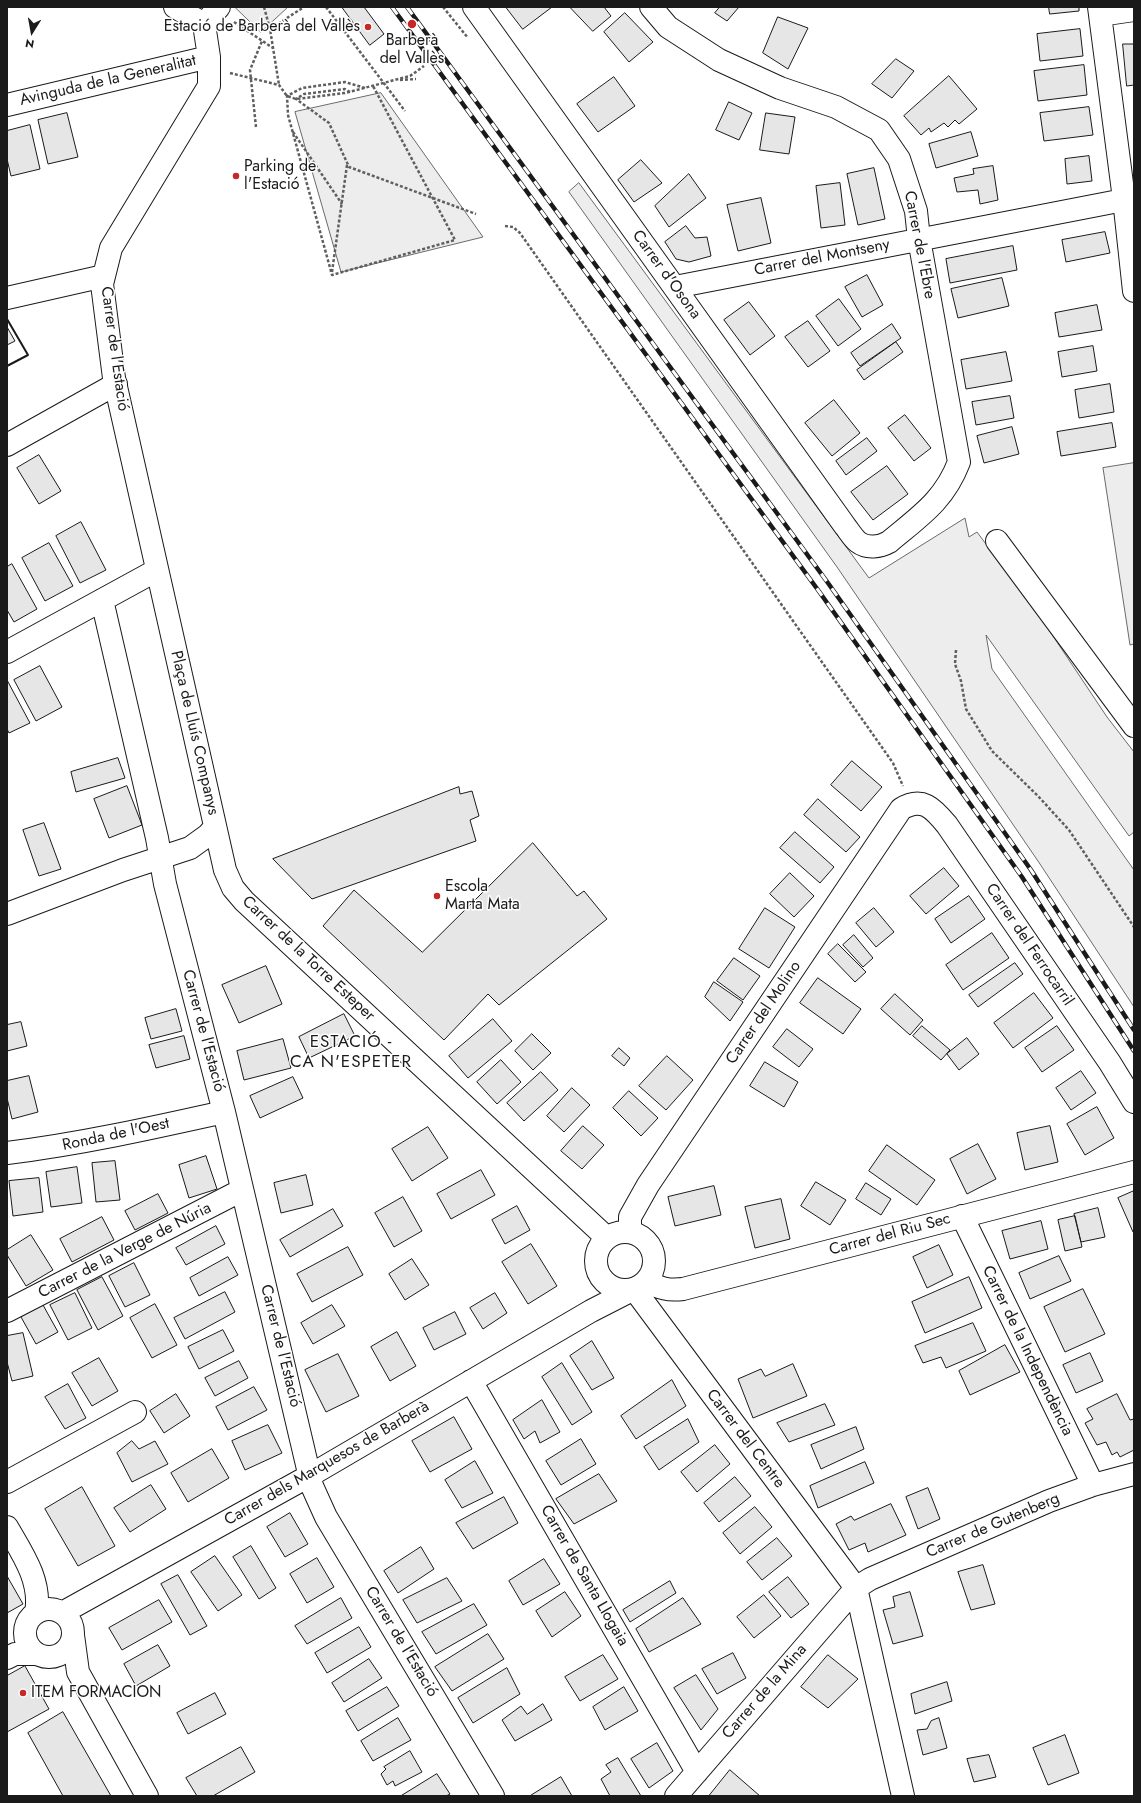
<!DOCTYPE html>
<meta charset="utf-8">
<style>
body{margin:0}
#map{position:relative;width:1141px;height:1803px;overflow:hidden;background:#fff;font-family:Jost,sans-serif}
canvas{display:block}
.frame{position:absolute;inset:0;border:8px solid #1a1a1a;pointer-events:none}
.north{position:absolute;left:12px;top:12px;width:40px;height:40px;-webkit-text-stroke:3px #fff;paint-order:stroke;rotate:191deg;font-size:11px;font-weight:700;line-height:16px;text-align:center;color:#1a1a1a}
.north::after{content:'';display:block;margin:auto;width:14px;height:18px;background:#1a1a1a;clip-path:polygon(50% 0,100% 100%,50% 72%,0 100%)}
</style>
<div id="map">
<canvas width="1141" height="1803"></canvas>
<div class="frame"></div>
<div class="north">N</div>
</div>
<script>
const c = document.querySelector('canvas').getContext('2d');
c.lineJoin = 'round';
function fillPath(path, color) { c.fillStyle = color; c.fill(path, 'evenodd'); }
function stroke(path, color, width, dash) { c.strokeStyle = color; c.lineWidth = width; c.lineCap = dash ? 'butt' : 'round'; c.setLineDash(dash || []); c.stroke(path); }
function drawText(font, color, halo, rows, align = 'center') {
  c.font = font + ' Jost,sans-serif'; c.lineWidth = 3; c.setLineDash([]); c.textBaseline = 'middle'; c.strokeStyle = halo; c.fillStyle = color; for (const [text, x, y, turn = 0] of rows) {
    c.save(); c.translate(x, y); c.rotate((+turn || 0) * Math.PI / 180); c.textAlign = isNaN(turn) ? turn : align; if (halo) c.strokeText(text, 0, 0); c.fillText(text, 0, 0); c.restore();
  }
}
const green = new Path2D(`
 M 235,7 L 288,7 L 261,32 Z
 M 381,93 L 483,237 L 341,272 L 295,112 Z
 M 579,183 L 869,578 L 965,518 L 969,537 L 977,532 L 1043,621 L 1107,717 L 1134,752 L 1134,832 L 1129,836 L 986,635 L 992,669 L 1134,870 L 1134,1007 L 1040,864 L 837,567 L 569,192 Z
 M 1134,463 L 1134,644 L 1130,645 L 1103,468 Z`);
fillPath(green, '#ededed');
stroke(green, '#6a6a6a', 1);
const building = new Path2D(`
 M 342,7 L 364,7 L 384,34 L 370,45 Z
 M 506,7 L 552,7 L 523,29 Z
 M 570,7 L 604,7 L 611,16 L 593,31 Z
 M 720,7 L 739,7 L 727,21 L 715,13 Z
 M 1049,7 L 1079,7 L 1079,11 L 1050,14 Z
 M 625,13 L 653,42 L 629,62 L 604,32 Z
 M 778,17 L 808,28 L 788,69 L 763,53 Z
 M 1080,29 L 1083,56 L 1040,61 L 1037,34 Z
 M 1123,44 L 1134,44 L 1134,85 L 1127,86 Z
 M 896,59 L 914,71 L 892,98 L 872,84 Z
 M 1084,65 L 1087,95 L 1038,101 L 1034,71 Z
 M 949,76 L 977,109 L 959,124 L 955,120 L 948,127 L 944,123 L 931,132 L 929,128 L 921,135 L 904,116 Z
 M 614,77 L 635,106 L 598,132 L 577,104 Z
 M 729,102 L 752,113 L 739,140 L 716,130 Z
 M 1089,107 L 1093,135 L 1044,141 L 1040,113 Z
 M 67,113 L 78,157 L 48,164 L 38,120 Z
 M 766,113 L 795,117 L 789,154 L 760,150 Z
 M 30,125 L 40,169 L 11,176 L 7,159 L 7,131 Z
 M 971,132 L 978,156 L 936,168 L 929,144 Z
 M 1089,156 L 1092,181 L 1067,184 L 1065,159 Z
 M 641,160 L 662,183 L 634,202 L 618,180 Z
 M 993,166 L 998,200 L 980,204 L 978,190 L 957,192 L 954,178 L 974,174 L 973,169 Z
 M 874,168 L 885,219 L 858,225 L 847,174 Z
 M 689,174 L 706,198 L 669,227 L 655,206 Z
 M 840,183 L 845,225 L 821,228 L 816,186 Z
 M 761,198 L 771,243 L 738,251 L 727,205 Z
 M 686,226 L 695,238 L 707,237 L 711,256 L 689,262 L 676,259 L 665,242 Z
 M 1105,232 L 1110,253 L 1066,262 L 1062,240 Z
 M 1013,246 L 1017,270 L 950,283 L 946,259 Z
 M 867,275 L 883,305 L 862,317 L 845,287 Z
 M 1002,278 L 1009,306 L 958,318 L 951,289 Z
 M 839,299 L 861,329 L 838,346 L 816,316 Z
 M 749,302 L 775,336 L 750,355 L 724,320 Z
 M 1097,305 L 1102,330 L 1059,337 L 1055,313 Z
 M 808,321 L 830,351 L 808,367 L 785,337 Z
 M 892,324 L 901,338 L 860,366 L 851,353 Z
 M 7,327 L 15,341 L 7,345 Z
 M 896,342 L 903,352 L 864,380 L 857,370 Z
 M 1093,346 L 1097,371 L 1062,377 L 1058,352 Z
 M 1006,352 L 1012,381 L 966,389 L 961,360 Z
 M 1110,384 L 1114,412 L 1079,418 L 1075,390 Z
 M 1010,396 L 1014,418 L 976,425 L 972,402 Z
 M 834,400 L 860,433 L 832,456 L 805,423 Z
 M 905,415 L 931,448 L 914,461 L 888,428 Z
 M 1112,423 L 1116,447 L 1061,456 L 1057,432 Z
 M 1012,427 L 1019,454 L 984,463 L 977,436 Z
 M 867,438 L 877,451 L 846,475 L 836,461 Z
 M 39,455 L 61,491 L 39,504 L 17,468 Z
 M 887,466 L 908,494 L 873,520 L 851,492 Z
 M 81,522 L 106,570 L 80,583 L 56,536 Z
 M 49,543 L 73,586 L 45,601 L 22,558 Z
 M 12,564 L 37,609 L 14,622 L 7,610 L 7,567 Z
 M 40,666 L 62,707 L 36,721 L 14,680 Z
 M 7,680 L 30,723 L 9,733 L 7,729 Z
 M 118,758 L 125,778 L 76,792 L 71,772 Z
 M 852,761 L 882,787 L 861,811 L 831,785 Z
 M 127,786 L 142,825 L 109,838 L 94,799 Z
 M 459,787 L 460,794 L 472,791 L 479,816 L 470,820 L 476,841 L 312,899 L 273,859 Z
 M 818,799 L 860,837 L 846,852 L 804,815 Z
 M 44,823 L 61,869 L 39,876 L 23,830 Z
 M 795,832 L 834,867 L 820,883 L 780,848 Z
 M 533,843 L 577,896 L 584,891 L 607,919 L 499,1005 L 488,994 L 444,1040 L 323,926 L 354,890 L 422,952 Z
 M 944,868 L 959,886 L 926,914 L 910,896 Z
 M 790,873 L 814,896 L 794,917 L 770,894 Z
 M 969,896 L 985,919 L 951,943 L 935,919 Z
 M 765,908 L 795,927 L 769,968 L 739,949 Z
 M 874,908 L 894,932 L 876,947 L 856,923 Z
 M 992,933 L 1009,958 L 963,990 L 946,965 Z
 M 854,935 L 873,958 L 863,967 L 843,945 Z
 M 838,944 L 866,972 L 855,982 L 828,954 Z
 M 734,958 L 760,976 L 743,1000 L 717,981 Z
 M 1015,963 L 1023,974 L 978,1007 L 969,995 Z
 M 266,966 L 282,1004 L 239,1023 L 222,985 Z
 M 818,978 L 861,1009 L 843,1034 L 800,1003 Z
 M 714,982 L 743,1002 L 730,1021 L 705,997 Z
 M 1034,993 L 1053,1018 L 1013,1048 L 994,1023 Z
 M 895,994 L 923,1020 L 910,1035 L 881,1009 Z
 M 176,1009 L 182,1031 L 151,1039 L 145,1018 Z
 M 344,1014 L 355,1036 L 309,1058 L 299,1037 Z
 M 493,1019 L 512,1041 L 468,1078 L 449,1056 Z
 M 21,1022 L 27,1046 L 7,1051 L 7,1025 Z
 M 922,1026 L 950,1050 L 941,1060 L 913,1036 Z
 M 1057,1026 L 1074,1050 L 1042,1072 L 1025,1048 Z
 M 787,1029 L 813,1049 L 799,1067 L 773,1047 Z
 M 532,1034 L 551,1053 L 533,1070 L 515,1051 Z
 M 184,1036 L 190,1059 L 156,1068 L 149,1045 Z
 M 967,1038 L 979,1054 L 959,1070 L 947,1054 Z
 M 283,1039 L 291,1068 L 244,1080 L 237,1051 Z
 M 619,1048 L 630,1058 L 624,1066 L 612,1056 Z
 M 667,1056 L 693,1080 L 666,1110 L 639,1086 Z
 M 501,1060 L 521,1082 L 497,1104 L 477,1082 Z
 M 765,1062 L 798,1082 L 784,1107 L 750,1086 Z
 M 1081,1071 L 1096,1093 L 1071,1110 L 1056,1088 Z
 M 541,1072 L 558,1090 L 524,1121 L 507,1103 Z
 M 29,1076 L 38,1112 L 12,1119 L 7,1098 L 7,1081 Z
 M 293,1077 L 303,1098 L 260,1118 L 250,1096 Z
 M 572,1088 L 590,1105 L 564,1132 L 547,1116 Z
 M 629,1091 L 658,1118 L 641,1136 L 613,1108 Z
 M 1097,1107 L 1114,1138 L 1085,1155 L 1067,1124 Z
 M 583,1126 L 604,1145 L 582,1169 L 561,1151 Z
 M 1050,1126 L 1058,1162 L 1025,1170 L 1017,1133 Z
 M 428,1127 L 448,1158 L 412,1181 L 392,1149 Z
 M 978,1144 L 996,1179 L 967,1194 L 950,1159 Z
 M 887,1145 L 935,1180 L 917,1205 L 869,1171 Z
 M 206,1156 L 217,1189 L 189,1198 L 179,1165 Z
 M 115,1161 L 120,1200 L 96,1202 L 92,1163 Z
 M 77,1167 L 82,1203 L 51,1207 L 46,1172 Z
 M 481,1170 L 495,1195 L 451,1219 L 437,1194 Z
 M 306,1175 L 313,1205 L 281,1213 L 274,1183 Z
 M 39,1178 L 43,1212 L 13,1216 L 9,1181 Z
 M 816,1182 L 846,1200 L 830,1225 L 801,1206 Z
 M 866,1183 L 891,1199 L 881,1215 L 856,1199 Z
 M 714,1186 L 721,1215 L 675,1226 L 668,1197 Z
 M 1134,1191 L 1134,1231 L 1133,1232 L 1118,1198 Z
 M 158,1194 L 168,1213 L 135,1230 L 125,1211 Z
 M 403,1197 L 422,1231 L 394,1247 L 375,1213 Z
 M 781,1199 L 790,1239 L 755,1248 L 745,1207 Z
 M 517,1206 L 530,1230 L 505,1244 L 492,1220 Z
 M 1098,1208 L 1105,1237 L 1081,1242 L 1074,1214 Z
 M 333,1209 L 343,1226 L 290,1257 L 280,1240 Z
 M 1075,1216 L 1082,1247 L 1065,1251 L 1058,1220 Z
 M 102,1217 L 114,1240 L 72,1262 L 60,1239 Z
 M 1041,1221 L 1048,1249 L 1010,1259 L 1002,1231 Z
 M 216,1226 L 225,1244 L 186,1265 L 176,1248 Z
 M 31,1235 L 53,1270 L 26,1286 L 7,1255 L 7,1250 Z
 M 531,1244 L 557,1286 L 528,1304 L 502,1262 Z
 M 939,1245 L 953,1275 L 927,1288 L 913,1257 Z
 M 348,1247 L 363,1275 L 312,1302 L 297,1274 Z
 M 1059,1256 L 1071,1281 L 1030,1299 L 1019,1273 Z
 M 228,1257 L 238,1275 L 199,1296 L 190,1278 Z
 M 412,1259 L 429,1285 L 405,1300 L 389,1274 Z
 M 134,1263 L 150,1295 L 125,1307 L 109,1276 Z
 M 102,1277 L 123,1316 L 98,1330 L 77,1290 Z
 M 969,1277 L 982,1308 L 925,1333 L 912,1302 Z
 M 1083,1289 L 1105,1334 L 1065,1352 L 1044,1307 Z
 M 225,1292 L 235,1312 L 185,1339 L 174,1318 Z
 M 75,1293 L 92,1328 L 68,1340 L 50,1305 Z
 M 495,1293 L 507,1313 L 483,1329 L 470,1308 Z
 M 155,1304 L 177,1345 L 152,1358 L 130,1318 Z
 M 43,1305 L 58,1332 L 36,1344 L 21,1317 Z
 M 332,1305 L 345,1326 L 313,1344 L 301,1323 Z
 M 455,1312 L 466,1334 L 434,1350 L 423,1328 Z
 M 973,1323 L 986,1351 L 946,1368 L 941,1357 L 923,1363 L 915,1346 Z
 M 223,1330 L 234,1351 L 199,1369 L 188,1347 Z
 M 397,1332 L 416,1366 L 390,1381 L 371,1347 Z
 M 23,1333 L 33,1376 L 12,1381 L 7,1362 L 7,1336 Z
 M 592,1341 L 614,1378 L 592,1390 L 570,1356 Z
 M 1005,1345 L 1020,1372 L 970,1395 L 959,1371 Z
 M 1090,1353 L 1103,1381 L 1076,1393 L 1063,1365 Z
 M 338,1354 L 359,1396 L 326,1412 L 305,1370 Z
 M 99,1358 L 118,1391 L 92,1406 L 72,1373 Z
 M 239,1361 L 248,1378 L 215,1396 L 205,1378 Z
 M 562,1363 L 592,1412 L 572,1425 L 542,1377 Z
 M 793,1364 L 807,1396 L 753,1418 L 738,1379 L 761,1369 L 765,1376 Z
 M 672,1380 L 686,1406 L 636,1439 L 621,1416 Z
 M 68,1384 L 86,1418 L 65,1429 L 45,1397 Z
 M 254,1387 L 267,1410 L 228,1430 L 216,1407 Z
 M 176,1394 L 190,1416 L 164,1433 L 150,1411 Z
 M 1117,1394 L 1130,1420 L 1134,1419 L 1134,1450 L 1120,1457 L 1117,1452 L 1112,1455 L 1106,1442 L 1097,1445 L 1085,1423 L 1093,1419 L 1087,1409 Z
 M 542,1400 L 560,1432 L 540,1443 L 535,1431 L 524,1439 L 513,1420 Z
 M 825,1404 L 835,1425 L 789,1442 L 777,1423 Z
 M 454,1417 L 472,1449 L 430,1472 L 412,1441 Z
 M 688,1419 L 699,1442 L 659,1470 L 644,1447 Z
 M 268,1425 L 282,1453 L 245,1470 L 232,1441 Z
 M 856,1427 L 864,1449 L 821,1469 L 811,1445 Z
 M 581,1439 L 596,1464 L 561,1485 L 546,1461 Z
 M 132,1441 L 139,1449 L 155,1441 L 168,1464 L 132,1482 L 117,1453 Z
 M 715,1445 L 730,1464 L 697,1492 L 681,1472 Z
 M 212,1449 L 229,1478 L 188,1502 L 171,1473 Z
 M 475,1461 L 493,1493 L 462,1508 L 445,1480 Z
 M 865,1462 L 874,1483 L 818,1508 L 810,1486 Z
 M 599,1474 L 617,1501 L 574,1524 L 556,1499 Z
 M 735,1477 L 751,1496 L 719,1522 L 704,1503 Z
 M 151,1485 L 166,1509 L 130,1532 L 114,1508 Z
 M 82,1487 L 115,1546 L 78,1566 L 45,1509 Z
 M 928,1488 L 940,1519 L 918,1529 L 906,1497 Z
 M 504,1497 L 518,1523 L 473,1549 L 456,1523 Z
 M 891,1504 L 906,1535 L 868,1552 L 865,1543 L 849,1550 L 836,1524 L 851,1516 L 854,1520 Z
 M 755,1507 L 772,1527 L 740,1554 L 723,1533 Z
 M 290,1513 L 308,1544 L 285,1557 L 267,1527 Z
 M 777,1538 L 792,1556 L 762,1580 L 747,1562 Z
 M 251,1546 L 276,1588 L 259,1599 L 233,1557 Z
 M 421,1547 L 434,1569 L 398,1593 L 384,1571 Z
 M 215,1556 L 242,1595 L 218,1611 L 191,1572 Z
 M 317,1558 L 334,1587 L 307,1603 L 290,1574 Z
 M 544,1559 L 560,1584 L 523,1605 L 509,1581 Z
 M 983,1565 L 995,1604 L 971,1610 L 958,1572 Z
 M 178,1575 L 207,1626 L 190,1635 L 161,1584 Z
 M 7,1576 L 23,1604 L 7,1613 Z
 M 788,1577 L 809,1604 L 791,1618 L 769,1592 Z
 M 447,1578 L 462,1601 L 417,1623 L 403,1600 Z
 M 670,1581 L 676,1593 L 630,1622 L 623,1610 Z
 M 565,1592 L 581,1616 L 552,1637 L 536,1611 Z
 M 910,1592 L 923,1636 L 893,1644 L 883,1610 L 895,1607 L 893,1597 Z
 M 764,1595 L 781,1616 L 754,1638 L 737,1617 Z
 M 341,1598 L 352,1618 L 307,1644 L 295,1626 Z
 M 683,1598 L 701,1624 L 649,1652 L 636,1629 Z
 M 159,1600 L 172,1622 L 122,1650 L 109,1628 Z
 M 474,1604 L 487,1625 L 436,1654 L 422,1632 Z
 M 359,1627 L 371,1647 L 327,1673 L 315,1653 Z
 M 488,1634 L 504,1659 L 452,1691 L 435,1667 Z
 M 158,1645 L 170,1666 L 136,1686 L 124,1664 Z
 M 733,1653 L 746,1678 L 717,1694 L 702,1669 Z
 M 603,1655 L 618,1679 L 580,1701 L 565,1677 Z
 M 828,1655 L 858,1679 L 828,1708 L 801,1687 Z
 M 369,1659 L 382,1678 L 344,1702 L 332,1683 Z
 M 25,1666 L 49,1709 L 7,1732 L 7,1676 Z
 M 507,1668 L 520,1694 L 473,1723 L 458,1698 Z
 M 696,1675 L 718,1709 L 701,1730 L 674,1688 Z
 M 947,1682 L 952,1701 L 915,1714 L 911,1694 Z
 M 387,1687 L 399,1706 L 358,1731 L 346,1711 Z
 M 624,1687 L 638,1711 L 605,1730 L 593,1707 Z
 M 215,1693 L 226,1714 L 188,1734 L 177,1713 Z
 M 543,1704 L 552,1720 L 515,1741 L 502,1720 L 521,1706 L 527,1714 Z
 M 63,1712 L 111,1796 L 63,1796 L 28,1733 Z
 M 398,1718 L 411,1740 L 373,1761 L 361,1741 Z
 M 939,1718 L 947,1748 L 923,1755 L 917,1730 L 927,1729 L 931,1721 Z
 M 1065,1735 L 1079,1773 L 1048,1785 L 1033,1748 Z
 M 657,1743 L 673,1771 L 649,1788 L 631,1759 Z
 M 241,1747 L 255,1772 L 213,1796 L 197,1796 L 186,1778 Z
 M 410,1751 L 422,1772 L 395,1786 L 393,1781 L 387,1785 L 381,1774 L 386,1769 L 384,1767 Z
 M 989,1755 L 996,1777 L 974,1782 L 967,1759 Z
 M 618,1758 L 641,1796 L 610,1796 L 601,1779 L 611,1772 L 606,1765 Z
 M 730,1770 L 760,1796 L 709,1796 Z
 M 437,1774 L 450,1794 L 446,1796 L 401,1796 Z
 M 561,1777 L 572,1796 L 530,1796 Z`);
fillPath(building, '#e6e6e6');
stroke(building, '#1a1a1a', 1);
const minor = new Path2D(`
 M 175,7 L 204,24
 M 474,7 L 845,526 C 849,531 853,538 858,542 C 867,549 880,547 889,542 C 920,516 944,501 959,462 L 919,239 L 916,211 L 899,159 L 879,130 L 836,107 L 780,88 L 719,60 L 668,27 L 651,7
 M 1099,7 L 1124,199 L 1134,291
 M 1100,15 L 1134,10
 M 204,24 L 209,57 L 209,86 L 111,248 L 102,284 L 114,378 L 225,870 L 233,888 L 244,901 L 607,1238
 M 204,24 L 219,7
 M 7,105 L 209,57
 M 675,287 L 1134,198
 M 7,298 L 104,276
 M 7,445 L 116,384
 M 997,541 L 1134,726
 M 102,600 L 157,838 L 165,884 L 224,1112 L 312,1486 L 326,1517 L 493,1796
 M 7,652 L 157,570
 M 7,914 L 123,870 L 190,848 L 208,835 L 215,827
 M 7,1153 C 80,1144 152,1128 224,1112
 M 962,1216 L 1093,1485
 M 630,1231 L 630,1217 L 648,1185 L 901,809 C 922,796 933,808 947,825 L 1110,1063 L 1134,1102
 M596 1261a29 29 0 1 1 58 0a29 29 0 1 1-58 0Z
 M 646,1281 C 659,1288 668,1291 683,1289 L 1134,1172
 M 7,1311 L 242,1190
 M 471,1381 L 697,1772
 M 7,1482 L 135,1412
 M 7,1527 C 22,1553 42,1581 36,1613
 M25 1633a24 24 0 1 1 48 0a24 24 0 1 1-48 0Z
 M 62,1613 L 309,1476 L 591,1311 L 634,1289 L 856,1588 L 903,1796
 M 73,1635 L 78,1672 L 147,1796
 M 7,1658 L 15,1654 L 37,1654
 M 676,1796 L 856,1588 L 870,1579 L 1049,1501 L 1093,1485 L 1134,1474`);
stroke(minor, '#1a1a1a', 24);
stroke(new Path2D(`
 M 264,7 L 270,29 L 279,85
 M 326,7 L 405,111
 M 443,7 L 468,38
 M 234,22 L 273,48
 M 342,27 L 352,20
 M 270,29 L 304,7
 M 230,73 L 279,85 L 287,96 L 296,99 L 305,98 L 345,93 L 410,76 L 424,66
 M 400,80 L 416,79
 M 365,88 L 345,82 L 302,88 L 287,96 L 288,115 L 332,275 L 455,240 L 373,86
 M 350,92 L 345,89 L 304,94 L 296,99 L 329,123 L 349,167 L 476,214
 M 256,127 L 250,70 L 262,41
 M 293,132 L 342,204
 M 505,226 L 513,227 L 520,233 L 893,763 L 903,786
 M 332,272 L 347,165
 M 956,650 L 955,664 L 961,681 L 966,709 L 992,751 L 1038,796 L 1069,830 L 1134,927`), '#5f5f5f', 2.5, [3, 2]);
stroke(minor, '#fff', 22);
const rail = new Path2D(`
 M 392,7 L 818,590 L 1022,877 L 1134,1051
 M 407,7 L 828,583 L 1031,870 L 1134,1030`);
stroke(rail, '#1a1a1a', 4.5);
stroke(rail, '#fff', 3, [9]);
stroke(new Path2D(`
 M 7,319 L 28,355 L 7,366`), '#1a1a1a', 2);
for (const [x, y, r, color] of [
 [412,24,5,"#c62828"],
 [368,27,4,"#c62828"],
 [236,176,4,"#c62828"],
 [437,896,4,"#c62828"],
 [23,1693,4,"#c62828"]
]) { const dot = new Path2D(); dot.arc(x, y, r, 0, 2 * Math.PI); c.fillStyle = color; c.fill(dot); stroke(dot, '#fff', 1.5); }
drawText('16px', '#1a1a1a', '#fff', [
 ["Estació de Barberà del Vallès",360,27,"right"],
 ["Barberà",412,41,"center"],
 ["del Vallès",412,59,"center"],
 ["Parking de",244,167],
 ["l'Estació",244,185],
 ["Escola",445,887],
 ["Marta Mata",445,905],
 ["ITEM FORMACION",31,1693]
], 'left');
drawText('16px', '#1a1a1a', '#fff', [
 ["Avinguda de la Generalitat",108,81,-13],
 ["Carrer de l'Ebre",919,245,79],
 ["Carrer del Montseny",822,258,-11],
 ["Carrer d'Osona",666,275,54],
 ["Carrer de l'Estació",114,349,82],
 ["Plaça de Lluís Companys",194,733,77],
 ["Carrer del Ferrocarril",1029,945,56],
 ["Carrer de la Torre Esteper",308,959,43],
 ["Carrer del Molino",764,1013,-56],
 ["Carrer de l'Estació",203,1031,75],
 ["Ronda de l'Oest",116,1135,-12],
 ["Carrer del Riu Sec",890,1235,-15],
 ["Carrer de la Verge de Núria",125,1251,-27],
 ["Carrer de l'Estació",280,1346,76],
 ["Carrer de la Independència",1027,1351,64],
 ["Carrer del Centre",745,1439,53],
 ["Carrer dels Marquesos de Barberà",327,1464,-30],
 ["Carrer de Gutenberg",993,1526,-23],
 ["Carrer de Santa Llogaia",584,1576,60],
 ["Carrer de l'Estació",401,1642,59],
 ["Carrer de la Mina",765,1692,-49]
]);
c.letterSpacing = '1px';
drawText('17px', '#1a1a1a', '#fff', [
 ["ESTACIÓ -",351,1043],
 ["CA N'ESPETER",351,1063]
]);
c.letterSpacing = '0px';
</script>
